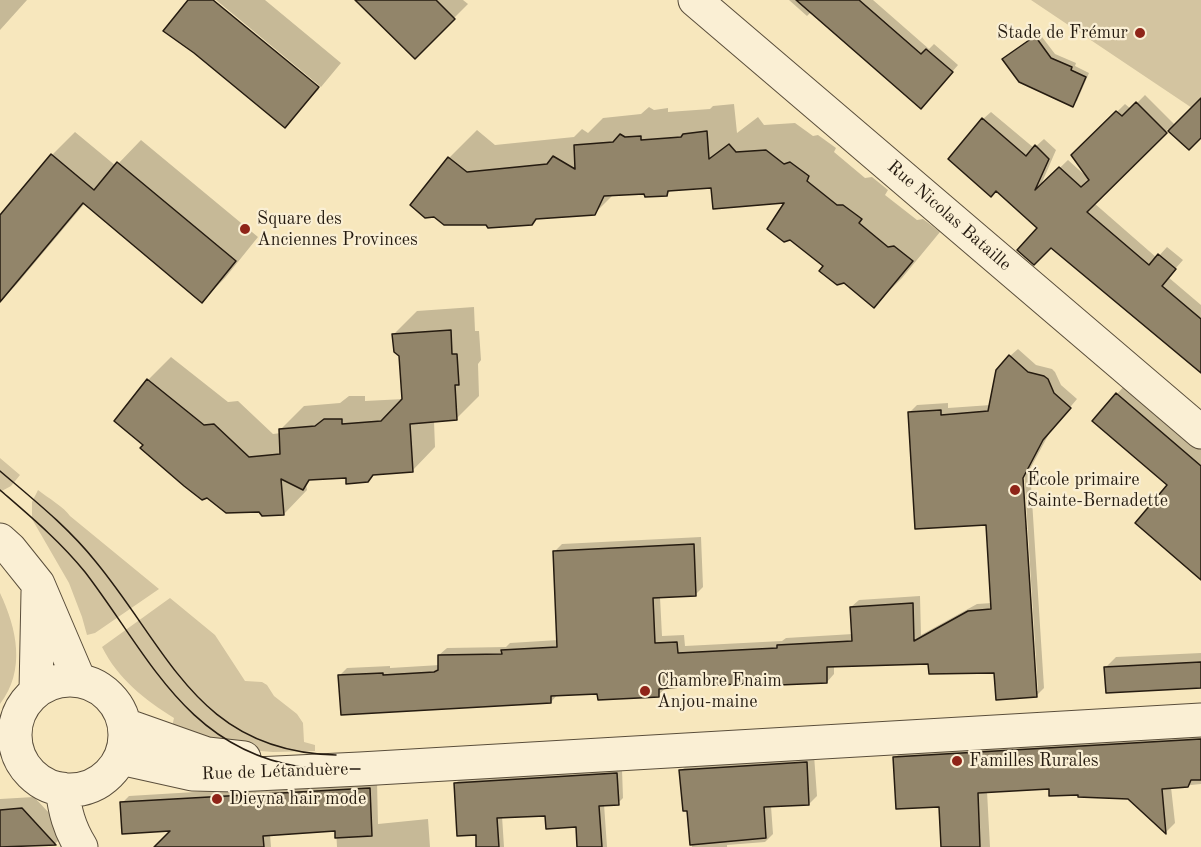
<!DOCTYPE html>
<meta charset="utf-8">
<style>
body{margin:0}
canvas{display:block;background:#f7e7bd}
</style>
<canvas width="1201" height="847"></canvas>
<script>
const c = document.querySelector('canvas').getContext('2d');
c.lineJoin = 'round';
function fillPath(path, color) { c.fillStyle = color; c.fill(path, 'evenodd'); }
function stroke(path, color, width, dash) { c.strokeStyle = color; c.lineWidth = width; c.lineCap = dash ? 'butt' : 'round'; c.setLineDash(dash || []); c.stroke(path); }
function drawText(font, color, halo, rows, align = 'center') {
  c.font = font + ' "Old Standard TT",serif'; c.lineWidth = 4.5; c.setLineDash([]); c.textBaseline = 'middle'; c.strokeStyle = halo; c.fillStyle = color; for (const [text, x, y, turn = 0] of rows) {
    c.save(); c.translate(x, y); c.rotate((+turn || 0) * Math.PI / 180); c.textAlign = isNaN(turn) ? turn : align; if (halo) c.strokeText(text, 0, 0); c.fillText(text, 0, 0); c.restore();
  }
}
fillPath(new Path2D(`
 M 1031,0 L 1201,0 L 1201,114 Z
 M 0,458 L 20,475 L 11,486 L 0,492 Z
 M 38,490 C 48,498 64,507 70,516 L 159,589 L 95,633 L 87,635 L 82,617 L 69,583 L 32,519 L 32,502 Z
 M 0,593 C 17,629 26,670 0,704 Z
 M 170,598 L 215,635 L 245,681 L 262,682 L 267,685 L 274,696 L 297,714 L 303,723 L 304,742 L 315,745 L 315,751 L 273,752 L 235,749 L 172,727 L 174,718 C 145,700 118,679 102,647 Z`), '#d3c4a0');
fillPath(new Path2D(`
 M 0,0 L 27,0 L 0,30 Z
 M 190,0 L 211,0 L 319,89 L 285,126 Z
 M 216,0 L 265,0 L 341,63 L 321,87 Z
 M 357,0 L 463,0 L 468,4 L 415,57 Z
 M 789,0 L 873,0 L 929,49 L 934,44 L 958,65 L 928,100 L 811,12 L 807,16 Z
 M 1039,33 L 1055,54 L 1076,63 L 1075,66 L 1089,73 L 1077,101 L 1072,105 L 1008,55 Z
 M 1145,95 L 1176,126 L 1201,101 L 1201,136 L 1189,148 L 1168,129 L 1094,203 L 1157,258 L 1167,247 L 1183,260 L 1168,277 L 1201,305 L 1201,359 L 1040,228 L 983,119 L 991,112 L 1034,148 L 1044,139 L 1056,150 L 1040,187 L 1068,160 L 1088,178 L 1073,155 L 1125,104 L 1131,109 Z
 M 734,104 L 737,133 L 758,117 L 764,125 L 795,123 L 813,136 L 818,135 L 836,148 L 834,152 L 865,178 L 872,177 L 888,190 L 885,195 L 917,220 L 923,219 L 940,232 L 902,278 L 874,306 L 825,266 L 788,202 L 713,187 L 671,190 L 666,195 L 646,192 L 614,194 L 594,214 L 538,218 L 532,224 L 486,223 L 435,215 L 412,205 L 449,158 L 477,130 L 495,145 L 574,137 L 582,129 L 588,133 L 603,118 L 641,114 L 649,107 L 654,110 L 668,108 L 668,112 L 710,109 L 713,106 Z
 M 75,132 L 116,166 L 141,140 L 258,237 L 225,278 L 202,301 L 85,203 L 16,285 L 0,301 L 0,218 L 52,155 Z
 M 474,307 L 475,331 L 479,331 L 481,360 L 478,364 L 479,396 L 456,419 L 434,421 L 435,447 L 412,471 L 312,478 L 306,484 L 307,490 L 284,514 L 259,510 L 145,444 L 148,380 L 171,357 L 228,402 L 238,401 L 273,434 L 281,433 L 281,429 L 304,406 L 340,403 L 349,396 L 365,396 L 365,401 L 404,399 L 400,355 L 393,335 L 417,311 Z
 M 1018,349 L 1036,365 L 1052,369 L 1055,372 L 1061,385 L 1077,399 L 1051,430 L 1030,469 L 1044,688 L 1036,696 L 996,671 L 930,662 L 834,665 L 834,674 L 827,682 L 780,681 L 666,688 L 658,695 L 598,692 L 558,694 L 551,702 L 340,675 L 347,668 L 390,666 L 390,668 L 440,665 L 439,655 L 447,648 L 506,647 L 510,643 L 558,640 L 555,551 L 562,544 L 701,537 L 703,587 L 695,595 L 660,597 L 662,636 L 684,635 L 685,646 L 782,641 L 786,638 L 853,634 L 851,607 L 859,600 L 920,596 L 921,635 L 977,604 L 992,603 L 988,523 L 909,413 L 917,405 L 948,403 L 948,408 L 991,405 L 1010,356 ZM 1021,470 L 1024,470 L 1038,691 L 1035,691 Z
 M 1127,383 L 1201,446 L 1201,578 L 1169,485 L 1117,394 Z
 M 1201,653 L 1201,686 L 1106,667 L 1116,657 Z
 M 1201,731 L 1201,784 L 1171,787 L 1175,823 L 1166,832 L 1129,797 L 1080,793 L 1050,788 L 987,791 L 990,847 L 943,847 L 940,805 L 895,758 L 904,749 Z
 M 814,755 L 817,796 L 809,804 L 771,806 L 773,834 L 765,842 L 727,845 L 727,847 L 692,847 L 689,809 L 681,771 L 689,763 Z
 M 622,769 L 623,798 L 618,803 L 604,804 L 607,847 L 579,847 L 578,825 L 546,814 L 502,816 L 504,847 L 478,847 L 477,833 L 456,783 L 461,778 Z
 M 377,781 L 378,824 L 428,819 L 430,847 L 337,847 L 336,829 L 270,834 L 271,847 L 154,847 L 172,830 L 122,803 L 129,796 Z
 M 34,797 L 67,832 L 56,843 L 0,847 L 0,799 Z`), '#0003');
const building = new Path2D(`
 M 188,0 L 213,0 L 319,87 L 285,128 L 194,53 L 163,31 Z
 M 355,0 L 436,0 L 455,19 L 415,59 Z
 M 796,0 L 859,0 L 921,54 L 926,49 L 953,72 L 921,109 Z
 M 1035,36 L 1051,58 L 1072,67 L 1071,70 L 1086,77 L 1073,107 L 1019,82 L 1002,59 Z
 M 1201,98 L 1201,138 L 1189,150 L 1168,131 Z
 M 1136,102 L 1167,133 L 1087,212 L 1149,265 L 1158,254 L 1176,269 L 1162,286 L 1201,319 L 1201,373 L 1051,248 L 1034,265 L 1017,250 L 1037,228 L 996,191 L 991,197 L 948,159 L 982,118 L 1026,156 L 1035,145 L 1049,159 L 1035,190 L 1059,167 L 1081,187 L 1089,180 L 1071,155 L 1116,111 L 1122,116 Z
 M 707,131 L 709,159 L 729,144 L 736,152 L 766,150 L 784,164 L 790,162 L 809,176 L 807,181 L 837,205 L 843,205 L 862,219 L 859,223 L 888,247 L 894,246 L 913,261 L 874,308 L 844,283 L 837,285 L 819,271 L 823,266 L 790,240 L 784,242 L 767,229 L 784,203 L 713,209 L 711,188 L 668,191 L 667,196 L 645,197 L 644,194 L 604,196 L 595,215 L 536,219 L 532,225 L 488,228 L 486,225 L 444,225 L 434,217 L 425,218 L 410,205 L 448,157 L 467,172 L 547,164 L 553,156 L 575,169 L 574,145 L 613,142 L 620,134 L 625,137 L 641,136 L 641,140 L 681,137 L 683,134 Z
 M 51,154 L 94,190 L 117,162 L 236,261 L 202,303 L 83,203 L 0,302 L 0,215 Z
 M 451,330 L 452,354 L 457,354 L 459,385 L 455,385 L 457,420 L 410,424 L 413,472 L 373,475 L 368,482 L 346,484 L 346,478 L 309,480 L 303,490 L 281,479 L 284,515 L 262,516 L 259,512 L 226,513 L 207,498 L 202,500 L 184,486 L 140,448 L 143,445 L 114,421 L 147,379 L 204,425 L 214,424 L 249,457 L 280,454 L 279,429 L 315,426 L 324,419 L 342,419 L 342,424 L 381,421 L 402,399 L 399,356 L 394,352 L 392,334 Z
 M 1009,355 L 1028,372 L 1044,376 L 1048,379 L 1054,393 L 1071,408 L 1043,440 L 1023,478 L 1037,697 L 996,700 L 994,673 L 929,674 L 928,664 L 827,667 L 827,683 L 779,685 L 779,682 L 680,687 L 659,689 L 659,697 L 598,700 L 597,694 L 551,696 L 551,703 L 341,715 L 338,675 L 383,673 L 383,675 L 434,672 L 438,670 L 438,655 L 502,654 L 501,650 L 557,647 L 553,551 L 694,544 L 696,596 L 653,598 L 655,643 L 677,642 L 678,653 L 777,648 L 777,645 L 852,641 L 850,607 L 913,603 L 914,641 L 968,611 L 991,609 L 986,525 L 915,529 L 908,412 L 941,410 L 941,415 L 988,411 L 996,370 Z
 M 1116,393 L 1201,466 L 1201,580 L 1135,523 L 1167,485 L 1092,421 Z
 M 1201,662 L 1201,688 L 1106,693 L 1104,667 Z
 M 1201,739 L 1201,780 L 1191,780 L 1188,787 L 1162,789 L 1166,834 L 1128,799 L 1078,797 L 1078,795 L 1049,796 L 1049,789 L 978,793 L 980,847 L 941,847 L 939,807 L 896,809 L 893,757 Z
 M 807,762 L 809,805 L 764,807 L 766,838 L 690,845 L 687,811 L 683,811 L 679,770 Z
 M 617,773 L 619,805 L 599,806 L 602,847 L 577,847 L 576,827 L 546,829 L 545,816 L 497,818 L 499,847 L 476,847 L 476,835 L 457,836 L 454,783 Z
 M 370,788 L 372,836 L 335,838 L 335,831 L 263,836 L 264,847 L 154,847 L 170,831 L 122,834 L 120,802 Z
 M 22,808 L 56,845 L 0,847 L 0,810 Z`);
fillPath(building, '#92856a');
stroke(building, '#251b10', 1.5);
const minor = new Path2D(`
 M 695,0 L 1201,432
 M 0,540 L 10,549 L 38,584 L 79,680
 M15 735a55 55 0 1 1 110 0a55 55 0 1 1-110 0Z
 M 36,691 L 38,592
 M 125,725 L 207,754 L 244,758
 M 120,758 L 192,774 L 235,775 L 360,769 L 1201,720
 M 62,789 C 65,811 69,828 81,847`);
stroke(minor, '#5a4e3b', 35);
stroke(minor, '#faefd4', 33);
stroke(new Path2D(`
 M 0,471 C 34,500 68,527 96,562 C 170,652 199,752 336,755
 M 0,490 C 30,516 60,541 85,572 C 148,654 186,749 301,767 C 320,770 340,769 360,769`), '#251b10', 1.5);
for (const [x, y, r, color] of [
 [1140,33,6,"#8f2418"],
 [245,229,6,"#8f2418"],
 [1015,490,6,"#8f2418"],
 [645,691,6,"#8f2418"],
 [957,761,6,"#8f2418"],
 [217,799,6,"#8f2418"]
]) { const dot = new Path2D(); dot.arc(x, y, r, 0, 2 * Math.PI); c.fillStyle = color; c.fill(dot); stroke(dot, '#faefd4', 2); }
drawText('18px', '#251b10', '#faefd4', [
 ["Stade de Frémur",1128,33,"right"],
 ["Square des",257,219],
 ["Anciennes Provinces",257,240],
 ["École primaire",1027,480],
 ["Sainte-Bernadette",1027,501],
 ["Chambre Fnaim",657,681],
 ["Anjou-maine",657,702],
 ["Familles Rurales",969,761],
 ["Dieyna hair mode",229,799]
], 'left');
drawText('18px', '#251b10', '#faefd4', [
 ["Rue Nicolas Bataille",949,216,41],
 ["Rue de Létanduère",275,772,-2]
]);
</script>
